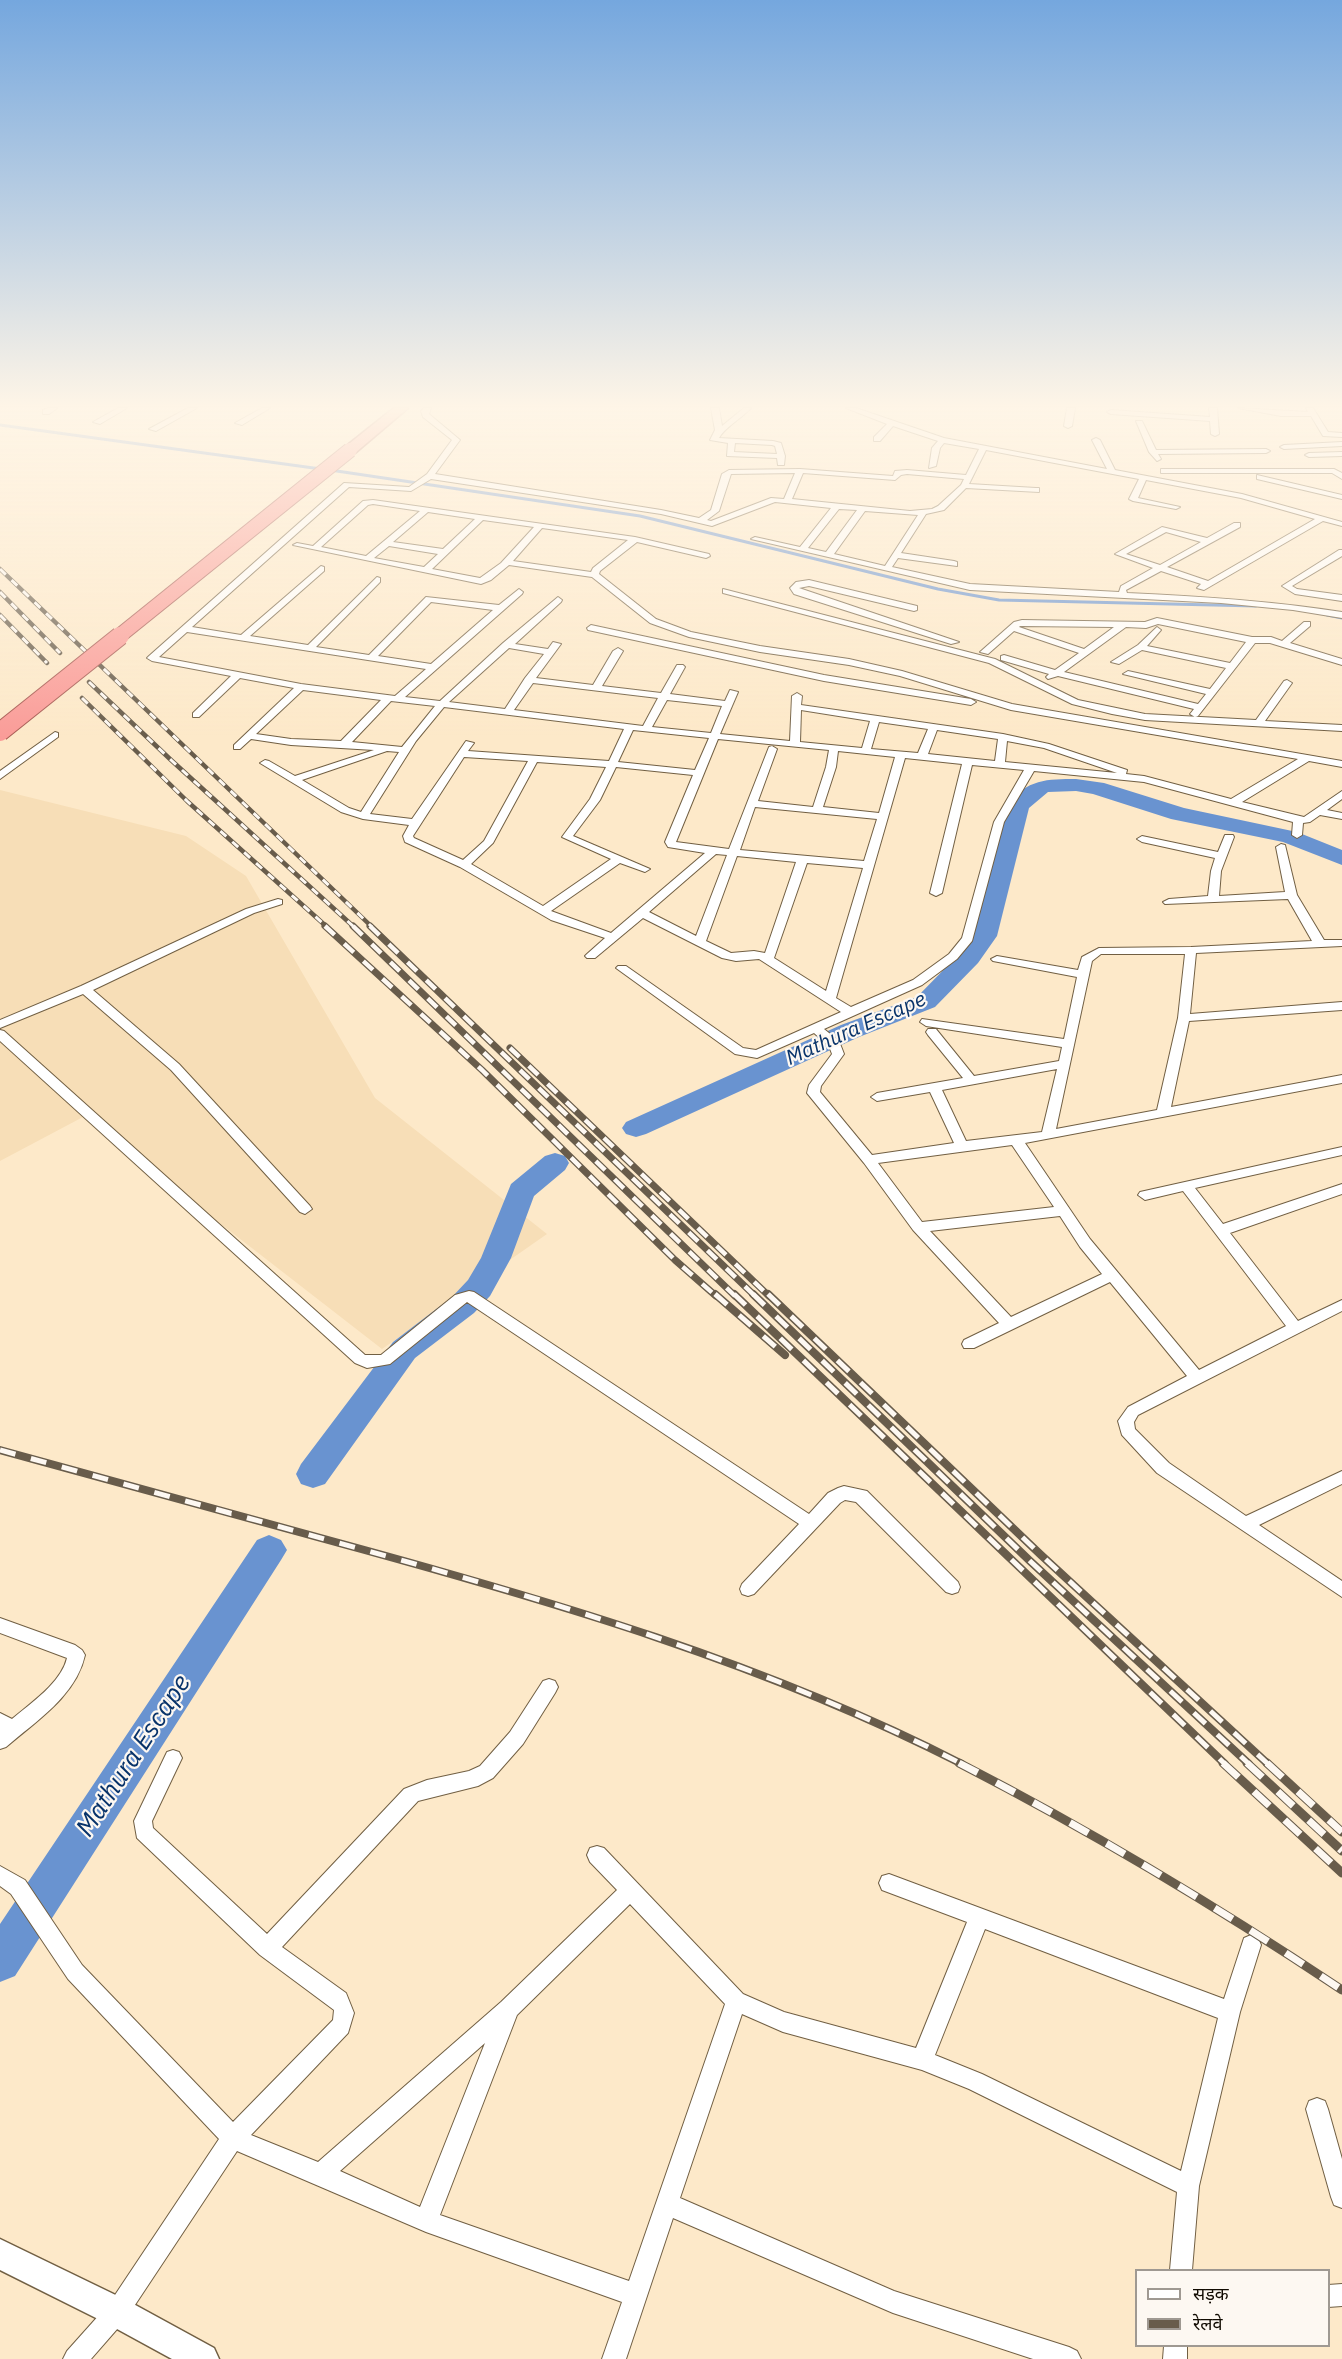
<!DOCTYPE html>
<meta charset="utf-8">
<style>
body{margin:0}
#map{position:relative;width:1342px;height:2359px;overflow:hidden;background:#fde9c9;font-family:"IBM Plex Sans","Noto Sans Devanagari",sans-serif}
canvas{display:block}
.legend{position:absolute;left:1135px;top:2269px;width:195px;height:78px;box-sizing:border-box;background:#fdf8f2;border:2px solid #9f9992;margin:0;padding:8px 10px;list-style:none;font-size:18px;color:#110b02}
.legend li{display:flex;align-items:center;gap:12px;height:30px}
.legend b{width:30px;border:2px solid #9f9992}
</style>
<div id="map">
<canvas width="1342" height="2359"></canvas>
<ul class="legend">
<li><b style="height:8px;background:#fff"></b>सड़क</li>
<li><b style="height:8px;background:#685c4b"></b>रेलवे</li>
</ul>
</div>
<script>
const c = document.querySelector('canvas').getContext('2d');
c.lineJoin = 'round';
function fillPath(path, color) { c.fillStyle = color; c.fill(path, 'evenodd'); }
function stroke(path, color, width, dash) { c.strokeStyle = color; c.lineWidth = width; c.lineCap = dash ? 'butt' : 'round'; c.setLineDash(dash || []); c.stroke(path); }
function drawText(font, color, halo, rows, align = 'center') {
  c.font = font + ' "IBM Plex Sans",sans-serif'; c.lineWidth = 4.5; c.setLineDash([]); c.textBaseline = 'middle'; c.strokeStyle = halo; c.fillStyle = color; for (const [text, x, y, turn = 0] of rows) {
    c.save(); c.translate(x, y); c.rotate((+turn || 0) * Math.PI / 180); c.textAlign = isNaN(turn) ? turn : align; if (halo) c.strokeText(text, 0, 0); c.fillText(text, 0, 0); c.restore();
  }
}
fillPath(new Path2D(`
 M 0,790 L 186,836 L 246,876 L 375,1098 L 547,1234 L 382,1349 L 83,1117 L 0,1161 Z`), '#f7deb7');
stroke(new Path2D(`
 M 0,425 L 321,469
 M 330,470 L 640,516 L 938,589 L 999,600 L 1256,606
 M 1327,615 L 1342,618`), '#6993d0', 3);
fillPath(new Path2D(`
 M 1076,779 L 1104,783 L 1184,808 L 1297,832 L 1342,850 L 1342,865 L 1283,842 L 1171,819 L 1093,794 L 1076,791 L 1048,792 L 1029,808 L 997,936 L 978,963 L 935,1007 L 859,1037 L 646,1134 L 636,1137 L 626,1134 L 622,1128 L 626,1122 L 841,1025 L 917,997 L 960,953 L 973,935 L 1008,805 C 1026,779 1048,779 1076,779 Z
 M 555,1153 L 565,1156 L 569,1163 L 565,1170 L 534,1196 L 511,1258 L 490,1296 L 474,1313 L 415,1358 L 325,1484 L 313,1488 L 301,1484 L 296,1474 L 301,1464 L 393,1342 L 452,1297 L 468,1280 L 481,1258 L 511,1184 L 545,1156 Z
 M 269,1535 L 281,1540 L 287,1550 L 281,1560 L 15,1976 L 0,1982 L 0,1924 L 257,1540 Z`), '#6993d0');
const minor = new Path2D(`
 M 48,408 L 57,408 L 49,414 L 43,414 L 43,410 Z
 M 118,408 L 127,408 L 100,424 L 93,422 Z
 M 188,408 L 197,408 L 156,431 L 149,429 Z
 M 262,408 L 270,408 L 242,425 L 235,423 Z
 M 424,408 L 431,408 L 429,414 L 460,440 L 435,474 L 661,510 L 699,518 L 711,510 L 722,474 L 729,470 L 800,469 L 893,476 L 895,471 L 907,470 L 966,475 L 979,449 L 944,443 L 940,448 L 936,466 L 929,468 L 932,448 L 938,441 L 893,426 L 880,441 L 874,441 L 874,437 L 887,424 L 846,408 L 856,408 L 944,438 L 1107,469 L 1092,440 L 1096,438 L 1100,440 L 1115,470 L 1242,494 L 1342,522 L 1342,526 L 1323,521 L 1204,590 L 1197,588 L 1201,584 L 1161,571 L 1126,590 L 1127,593 C 1199,596 1271,601 1342,612 L 1342,618 L 1293,610 L 1221,603 L 970,590 L 751,539 L 755,537 L 800,547 L 831,508 L 775,502 L 712,526 L 661,514 L 431,479 L 411,491 L 349,487 L 192,627 L 241,635 L 321,566 L 324,567 L 324,571 L 250,636 L 308,645 L 377,577 L 380,578 L 380,582 L 316,647 L 369,655 L 426,597 L 499,605 L 519,589 L 523,592 L 522,594 L 405,697 L 440,701 L 503,643 L 558,597 L 562,600 L 561,602 L 515,644 L 548,649 L 553,642 L 561,644 L 536,678 L 593,685 L 613,651 L 618,648 L 623,651 L 602,686 L 661,693 L 677,665 L 683,665 L 685,667 L 670,694 L 725,701 L 730,690 L 738,692 L 720,734 L 790,741 L 792,696 L 797,693 L 802,696 L 801,705 L 1003,734 L 1049,744 L 1127,770 L 1126,774 L 1144,776 L 1231,799 L 1298,759 L 1011,710 L 900,676 L 849,665 L 760,652 L 689,637 L 650,623 L 592,577 L 509,565 L 491,580 L 481,584 L 293,545 L 297,543 L 313,546 L 363,501 L 373,500 L 635,537 L 709,554 L 710,556 L 706,558 L 637,542 L 600,571 L 599,574 L 656,619 L 691,632 L 760,646 L 849,659 L 902,671 L 1012,704 L 1342,761 L 1342,767 L 1309,761 L 1242,802 L 1304,817 L 1342,791 L 1342,799 L 1327,810 L 1342,813 L 1342,819 L 1320,815 L 1310,822 L 1303,823 L 1302,835 L 1297,838 L 1292,835 L 1293,822 L 1144,782 L 1034,771 L 1004,822 L 972,941 L 957,959 L 922,985 L 824,1029 L 839,1041 L 844,1054 L 821,1086 L 820,1092 L 872,1155 L 954,1143 L 930,1092 L 877,1101 L 871,1097 L 877,1093 L 963,1078 L 928,1035 L 926,1032 L 928,1029 L 936,1029 L 974,1076 L 1059,1061 L 1062,1047 L 926,1026 L 920,1022 L 922,1019 L 1064,1039 L 1077,977 L 993,961 L 991,959 L 997,956 L 1078,970 L 1082,957 L 1099,948 L 1191,947 L 1312,941 L 1288,899 L 1165,904 L 1163,902 L 1169,899 L 1208,896 L 1211,871 L 1215,858 L 1142,842 L 1137,839 L 1142,836 L 1218,852 L 1225,835 L 1233,835 L 1234,837 L 1221,871 L 1219,896 L 1285,892 L 1276,847 L 1281,844 L 1285,845 L 1297,895 L 1324,940 L 1342,940 L 1342,946 L 1196,953 L 1190,1014 L 1342,1002 L 1342,1010 L 1189,1021 L 1171,1107 L 1342,1075 L 1342,1083 L 1025,1143 L 1090,1239 L 1199,1370 L 1286,1326 L 1183,1191 L 1145,1200 L 1138,1195 L 1140,1192 L 1342,1147 L 1342,1155 L 1195,1188 L 1223,1224 L 1342,1184 L 1342,1194 L 1230,1233 L 1298,1321 L 1342,1300 L 1342,1311 L 1138,1415 L 1134,1422 L 1135,1429 L 1169,1463 L 1246,1516 L 1342,1471 L 1342,1484 L 1259,1525 L 1342,1581 L 1342,1597 L 1157,1473 L 1122,1435 L 1118,1421 L 1128,1407 L 1187,1376 L 1110,1282 L 974,1348 L 964,1348 L 962,1344 L 964,1340 L 999,1323 L 913,1230 L 864,1163 L 807,1093 L 809,1085 L 832,1054 L 829,1046 L 814,1033 L 757,1058 L 735,1054 L 616,968 L 618,966 L 626,966 L 743,1048 L 756,1050 L 841,1012 L 759,959 L 736,961 L 722,958 L 643,918 L 595,958 L 587,958 L 585,956 L 587,954 L 605,938 L 551,920 L 460,867 L 405,842 L 403,836 L 409,825 L 363,819 L 341,812 L 260,763 L 265,760 L 269,761 L 295,776 L 374,750 L 291,745 L 251,739 L 240,749 L 234,749 L 234,745 L 294,688 L 240,678 L 199,717 L 193,717 L 193,713 L 231,676 L 152,661 L 147,658 L 149,656 L 344,483 L 409,487 L 427,474 L 452,440 L 423,417 L 421,411 ZM 986,450 L 1139,479 L 1129,499 L 1133,501 L 1176,509 L 1180,507 L 1138,498 L 1146,480 L 1241,498 L 1315,519 L 1208,581 L 1167,567 L 1240,527 L 1240,523 L 1234,523 L 1207,538 L 1162,527 L 1115,554 L 1153,568 L 1121,586 L 1119,592 L 970,584 L 892,567 L 898,558 L 957,566 L 957,562 L 954,561 L 901,553 L 926,514 L 944,510 L 966,488 L 1039,492 L 1039,488 L 1036,488 L 969,484 ZM 795,473 L 784,499 L 771,498 L 711,521 L 707,520 L 719,511 L 731,474 ZM 803,473 L 895,480 L 901,475 L 907,474 L 964,479 L 961,485 L 938,506 L 932,509 L 910,511 L 792,499 ZM 373,504 L 420,511 L 366,556 L 321,547 L 368,505 ZM 839,509 L 857,510 L 826,552 L 808,548 ZM 865,511 L 918,515 L 885,566 L 834,554 ZM 428,512 L 475,519 L 443,549 L 393,542 ZM 483,520 L 534,527 L 501,563 L 480,578 L 432,569 ZM 542,528 L 628,540 L 593,568 L 591,572 L 513,561 ZM 1166,532 L 1201,542 L 1160,565 L 1126,554 ZM 389,546 L 438,554 L 424,567 L 374,558 ZM 431,602 L 493,610 L 431,664 L 378,656 ZM 187,632 L 426,669 L 395,696 L 301,684 L 159,657 ZM 509,648 L 544,654 L 525,678 L 505,709 L 449,702 ZM 533,683 L 658,698 L 643,726 L 514,710 ZM 303,690 L 381,700 L 341,741 L 291,739 L 256,734 ZM 667,700 L 722,706 L 711,733 L 652,727 ZM 391,701 L 435,706 L 402,747 L 352,742 ZM 444,707 L 624,729 L 609,761 L 468,751 L 474,743 L 466,741 L 412,819 L 370,814 L 416,741 ZM 801,710 L 870,721 L 862,748 L 800,742 ZM 879,722 L 928,729 L 918,753 L 871,749 ZM 633,730 L 709,738 L 695,770 L 618,762 ZM 937,730 L 998,739 L 995,761 L 928,754 ZM 718,739 L 829,750 L 826,767 L 813,807 L 758,801 L 777,749 L 772,746 L 769,747 L 729,849 L 676,842 ZM 1007,741 L 1044,748 L 1117,773 L 1005,762 ZM 387,751 L 399,752 L 361,812 L 349,808 L 302,780 ZM 838,751 L 895,757 L 879,813 L 823,807 L 836,767 ZM 464,757 L 528,761 L 484,841 L 463,860 L 414,838 L 413,836 ZM 905,758 L 962,764 L 930,893 L 936,896 L 942,893 L 972,765 L 1024,770 L 994,822 L 962,938 L 949,954 L 913,980 L 851,1007 L 836,998 ZM 537,762 L 606,767 L 590,799 L 562,837 L 611,859 L 543,906 L 471,864 L 493,843 ZM 616,767 L 693,775 L 665,842 L 668,847 L 705,853 L 611,933 L 551,911 L 620,863 L 645,872 L 650,869 L 573,836 L 600,800 ZM 755,807 L 877,819 L 864,861 L 740,850 ZM 716,854 L 727,855 L 696,936 L 649,912 ZM 737,856 L 796,862 L 765,953 L 754,951 L 731,953 L 706,941 ZM 807,863 L 863,868 L 826,991 L 774,958 ZM 1101,954 L 1185,954 L 1178,1018 L 1157,1110 L 1056,1129 L 1092,961 ZM 1057,1069 L 1042,1132 L 966,1141 L 942,1090 ZM 1012,1145 L 1054,1207 L 922,1222 L 878,1163 ZM 1060,1216 L 1080,1247 L 1102,1274 L 1011,1317 L 930,1231 Z
 M 711,408 L 719,408 L 722,426 L 744,408 L 751,408 C 742,418 724,428 719,438 L 773,441 L 781,443 L 785,456 L 784,465 L 778,465 L 777,458 L 727,456 L 728,443 L 710,440 L 715,430 ZM 735,443 L 772,445 L 775,446 L 777,454 L 734,452 Z
 M 1067,408 L 1075,408 L 1072,426 L 1068,428 L 1064,426 Z
 M 1209,408 L 1217,408 L 1219,434 L 1215,436 L 1211,434 L 1210,421 L 1111,414 L 1107,412 L 1111,410 L 1210,417 Z
 M 1238,408 L 1308,412 L 1306,408 L 1313,408 L 1328,432 L 1342,433 L 1342,437 L 1323,436 L 1311,416 L 1281,416 Z
 M 1136,421 L 1142,421 L 1156,450 L 1266,449 L 1270,451 L 1266,453 L 1158,454 L 1161,459 L 1157,461 L 1149,452 Z
 M 1342,442 L 1342,446 L 1284,449 L 1280,447 L 1284,445 Z
 M 1342,452 L 1342,456 L 1309,457 L 1305,455 L 1309,453 Z
 M 1164,469 L 1334,469 L 1342,473 L 1342,479 L 1332,473 L 1161,473 L 1161,469 Z
 M 1257,475 L 1342,495 L 1342,499 L 1257,479 Z
 M 1339,550 L 1342,550 L 1342,556 L 1292,586 L 1297,589 L 1342,595 L 1342,601 L 1295,594 L 1282,586 Z
 M 809,580 L 917,606 L 917,610 L 914,611 L 809,586 L 799,588 L 959,642 L 951,644 L 794,594 L 790,588 L 796,582 Z
 M 723,589 L 995,659 L 1078,700 L 1145,714 L 1256,720 L 1284,681 L 1287,680 L 1292,683 L 1265,721 L 1342,725 L 1342,731 L 1145,720 L 1112,714 L 1072,704 L 989,663 L 723,593 Z
 M 1157,618 L 1252,637 L 1271,637 L 1282,641 L 1304,622 L 1310,622 L 1310,626 L 1290,643 L 1342,659 L 1342,665 L 1270,643 L 1255,643 L 1198,716 L 1195,717 L 1190,714 L 1194,709 L 1058,676 L 1048,679 L 1046,677 L 1049,674 L 1001,660 L 1001,656 L 1004,655 L 1055,670 L 1079,653 L 1014,631 L 988,654 L 980,652 L 1014,622 L 1022,620 L 1145,622 ZM 1158,624 L 1246,642 L 1230,663 L 1147,646 L 1161,630 L 1157,627 L 1138,645 L 1111,662 L 1119,664 L 1142,650 L 1226,668 L 1210,689 L 1128,671 L 1123,674 L 1206,694 L 1198,704 L 1064,672 L 1126,627 L 1146,628 ZM 1020,626 L 1022,626 L 1114,627 L 1084,649 L 1019,627 Z
 M 591,625 L 824,675 L 971,699 L 976,702 L 971,705 L 824,681 L 588,630 L 587,628 Z
 M 55,732 L 58,733 L 58,737 L 0,779 L 0,771 Z
 M 278,899 L 282,900 L 282,904 L 254,913 L 93,990 L 179,1064 L 310,1206 L 312,1209 L 305,1214 L 300,1212 L 171,1070 L 83,994 L 0,1028 L 0,1020 L 81,986 L 246,909 Z
 M 0,1030 L 4,1031 L 365,1355 L 381,1355 L 455,1295 L 469,1291 L 474,1292 L 809,1514 L 828,1493 L 838,1488 L 844,1486 L 867,1491 L 958,1582 L 960,1587 L 958,1592 L 952,1594 L 946,1592 L 856,1502 L 845,1500 L 840,1503 L 754,1594 L 748,1596 L 742,1594 L 740,1589 L 742,1584 L 799,1524 L 467,1302 L 390,1364 L 367,1368 L 355,1363 L 0,1041 Z
 M 0,1618 L 75,1645 L 82,1650 L 85,1655 C 76,1696 36,1721 6,1747 L 0,1749 L 0,1713 L 12,1719 C 31,1703 61,1683 67,1658 L 0,1633 Z
 M 549,1679 L 555,1681 L 558,1687 L 555,1693 L 523,1744 L 493,1778 L 478,1786 L 418,1801 L 282,1947 L 346,1993 L 354,2013 L 348,2033 L 251,2135 L 318,2162 L 501,2002 L 617,1890 L 590,1862 L 587,1855 L 590,1848 L 597,1846 L 604,1848 L 743,1994 L 784,2012 L 916,2048 L 967,1922 L 882,1890 L 879,1883 L 882,1876 L 889,1874 L 1224,1999 L 1244,1938 L 1251,1935 L 1258,1938 L 1261,1945 L 1240,2012 L 1199,2186 L 1192,2270 L 1170,2270 L 1177,2192 L 969,2089 L 922,2070 L 783,2032 L 742,2014 L 680,2198 L 894,2291 L 1069,2347 L 1077,2351 L 1081,2359 L 1033,2359 L 893,2313 L 673,2218 L 626,2359 L 602,2359 L 622,2302 L 426,2232 L 237,2151 L 125,2320 L 91,2359 L 63,2359 L 67,2351 L 109,2304 L 219,2139 L 68,1979 L 11,1894 L 0,1886 L 0,1866 L 25,1880 L 82,1965 L 233,2122 L 333,2020 L 334,2010 L 260,1955 L 137,1838 L 134,1821 L 167,1752 L 173,1750 L 179,1752 L 182,1758 L 152,1821 L 153,1828 L 267,1934 L 404,1789 L 427,1780 L 469,1771 L 480,1766 L 510,1732 L 543,1681 ZM 630,1904 L 725,2004 L 629,2281 L 440,2215 L 517,2015 ZM 985,1929 L 1218,2018 L 1181,2171 L 982,2074 L 935,2055 ZM 485,2043 L 420,2207 L 340,2171 Z
 M 1317,2098 L 1325,2101 L 1328,2109 L 1342,2159 L 1342,2208 L 1334,2205 L 1331,2197 L 1306,2109 L 1309,2101 Z
 M 1342,2284 L 1342,2306 L 1328,2307 L 1328,2285 Z
 M 1164,2346 L 1187,2346 L 1187,2359 L 1163,2359 Z`);
const tertiary = new Path2D(`
 M 0,2239 L 128,2301 L 214,2348 L 219,2359 L 172,2359 L 106,2323 L 0,2270 Z`);
const trunk = new Path2D(`
 M 394,408 L 408,408 L 355,453 L 345,453 L 343,450 L 345,447 Z`);
stroke(minor, '#715f43', 2);
stroke(tertiary, '#715f43', 3);
stroke(trunk, '#a75a53', 3);
fillPath(minor, '#fff');
fillPath(tertiary, '#fff');
fillPath(trunk, '#fa9c98');
const railFar3 = new Path2D(`
 M 0,569 L 372,927
 M 0,592 L 60,653
 M 0,615 L 47,663
 M 89,682 L 171,760 L 354,927
 M 82,698 L 187,801 L 327,927`);
const railFar2 = new Path2D(`
 M 325,926 L 482,1070 L 675,1260 L 716,1296
 M 353,926 L 735,1296
 M 370,926 L 755,1296
 M 510,1048 L 769,1296`);
const railFar1 = new Path2D(`
 M 715,1294 L 785,1355
 M 734,1294 L 1225,1764
 M 753,1294 L 1030,1561 L 1249,1764
 M 768,1294 L 1041,1555 L 1268,1764
 M 0,1450 C 113,1481 226,1512 339,1543 C 552,1601 765,1663 962,1764`);
const rail = new Path2D(`
 M 959,1763 C 1091,1831 1218,1907 1342,1990
 M 1223,1763 L 1342,1873
 M 1247,1763 L 1342,1851
 M 1267,1763 L 1342,1832`);
stroke(railFar3, '#685c4b', 4.5);
stroke(railFar2, '#685c4b', 7);
stroke(railFar1, '#685c4b', 8);
stroke(rail, '#685c4b', 9);
stroke(railFar3, '#fdf8f2', 3, [8]);
stroke(railFar2, '#fdf8f2', 4.5, [13]);
stroke(railFar1, '#fdf8f2', 5, [16]);
stroke(rail, '#fdf8f2', 7, [21]);
const trunkBridgeFar1 = new Path2D(`
 M 118,637 L 350,450`);
const trunkBridge = new Path2D(`
 M 0,732 L 120,636`);
stroke(trunkBridgeFar1, '#a75a53', 16, []);
stroke(trunkBridge, '#a75a53', 20, []);
stroke(trunkBridgeFar1, '#fa9c98', 14);
stroke(trunkBridge, '#fa9c98', 18);
const sky = c.createLinearGradient(0, 0, 0, 738);
sky.addColorStop(0, '#75a7de');
sky.addColorStop(0.55, '#fef5e7');
sky.addColorStop(1, '#fef5e700');
c.fillStyle = sky;
c.fillRect(0, 0, 1342, 738);
drawText('italic 21px', '#08336a', '#fdf8f2', [
 ["Mathura Escape",856,1029,-24]
]);
drawText('italic 26px', '#08336a', '#fdf8f2', [
 ["Mathura Escape",134,1756,-57]
]);
</script>
